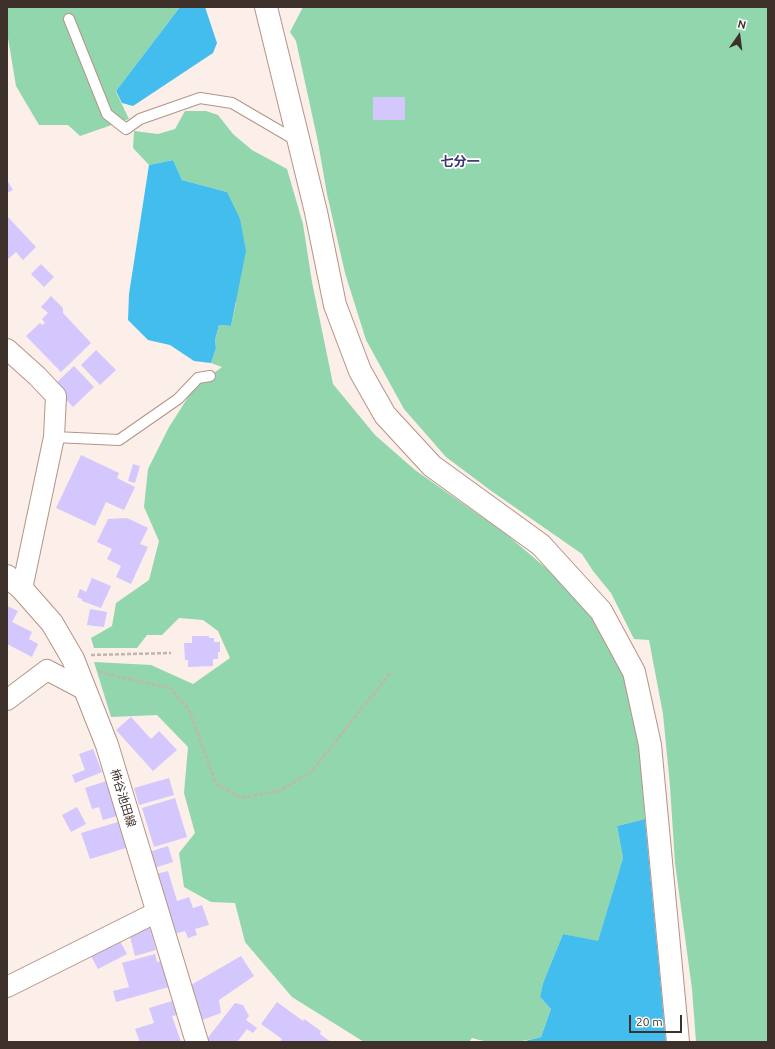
<!DOCTYPE html>
<meta charset="utf-8">
<style>
body{margin:0}
#map{position:relative;width:775px;height:1049px;overflow:hidden;background:#fceee9;font-family:Ubuntu,sans-serif}
canvas{display:block}
.frame{position:absolute;inset:0;border:8px solid #3e312c;pointer-events:none}
.north{position:absolute;left:719px;top:16px;width:40px;height:40px;-webkit-text-stroke:3px #fff;paint-order:stroke;rotate:14deg;font-size:11px;font-weight:700;line-height:16px;text-align:center;color:#3e312c}
.north::after{content:'';display:block;margin:auto;width:14px;height:18px;background:#3e312c;clip-path:polygon(50% 0,100% 100%,50% 72%,0 100%)}
.scale{position:absolute;left:629px;top:1015px;width:53px;height:18px;box-sizing:border-box;border:2px solid #3e312c;border-top:0;padding-left:5px;font-size:12px;line-height:14px;white-space:nowrap;color:#3e312c;-webkit-text-stroke:3px #fff;paint-order:stroke}
</style>
<div id="map">
<canvas width="775" height="1049"></canvas>
<div class="frame"></div>
<div class="north">N</div>
<div class="scale">20 m</div>
</div>
<script>
const c = document.querySelector('canvas').getContext('2d');
c.lineJoin = 'round';
function fillPath(path, color) { c.fillStyle = color; c.fill(path, 'evenodd'); }
function stroke(path, color, width, dash) { c.strokeStyle = color; c.lineWidth = width; c.lineCap = dash ? 'butt' : 'round'; c.setLineDash(dash || []); c.stroke(path); }
function drawText(font, color, halo, rows, align = 'center') {
  c.font = font + ' Ubuntu,"Noto Sans JP",sans-serif'; c.lineWidth = 3.5; c.setLineDash([]); c.textBaseline = 'middle'; c.strokeStyle = halo; c.fillStyle = color; for (const [text, x, y, turn = 0] of rows) {
    c.save(); c.translate(x, y); c.rotate((+turn || 0) * Math.PI / 180); c.textAlign = isNaN(turn) ? turn : align; if (halo) c.strokeText(text, 0, 0); c.fillText(text, 0, 0); c.restore();
  }
}
fillPath(new Path2D(`
 M 7,7 L 180,7 L 116,91 L 115,90 L 129,119 L 80,136 L 68,125 L 39,125 L 16,86 L 7,32 Z
 M 303,7 L 768,7 L 768,1042 L 696,1042 L 692,989 L 675,863 L 670,786 L 663,714 L 649,640 L 634,639 L 611,593 L 593,571 L 582,554 L 490,490 L 446,457 L 404,409 L 366,340 L 345,273 L 327,194 L 318,142 L 296,41 L 290,32 Z
 M 185,111 L 206,111 L 218,115 L 233,134 L 252,150 L 287,169 L 303,224 L 312,282 L 333,384 L 375,435 L 415,470 L 506,534 L 553,574 L 598,623 L 625,675 L 639,746 L 645,819 L 617,826 L 623,858 L 598,942 L 563,934 L 543,983 L 540,997 L 551,1009 L 541,1037 C 518,1043 494,1045 472,1038 L 469,1042 L 364,1042 L 292,997 L 245,942 L 235,903 L 211,902 L 184,887 L 179,853 L 195,833 L 184,793 L 188,747 L 157,715 L 111,717 L 94,662 L 151,665 L 193,684 L 230,658 L 218,631 L 203,620 L 179,618 L 162,635 L 147,635 L 137,648 L 94,648 L 91,638 L 112,626 L 116,603 L 149,580 L 159,541 L 144,507 L 148,469 L 169,427 L 194,388 L 222,367 L 211,363 L 216,348 L 215,340 L 219,325 L 231,326 L 236,303 L 227,192 L 182,180 L 173,160 L 149,165 L 133,148 L 134,131 L 158,134 L 175,129 Z`), '#92d6ae');
fillPath(new Path2D(`
 M 180,7 L 205,7 L 217,43 L 213,53 L 133,106 L 122,103 L 116,91 Z
 M 173,160 L 182,180 L 227,192 L 240,219 L 246,251 L 231,326 L 219,325 L 215,340 L 216,348 L 211,363 L 194,361 L 170,345 L 148,340 L 128,320 L 129,294 L 149,165 Z
 M 645,819 L 666,1042 L 521,1042 L 541,1037 L 551,1009 L 540,997 L 543,983 L 563,934 L 598,941 L 623,858 L 617,826 Z`), '#43bdee');
fillPath(new Path2D(`
 M 373,97 L 405,97 L 405,120 L 373,120 Z
 M 7,180 L 13,190 L 7,193 Z
 M 7,216 L 36,247 L 23,260 L 16,252 L 7,260 Z
 M 41,264 L 54,277 L 44,287 L 31,274 Z
 M 51,296 L 63,308 L 63,313 L 91,343 L 61,372 L 26,336 L 40,323 L 42,325 L 45,323 L 42,319 L 48,313 L 41,307 Z
 M 96,350 L 116,370 L 100,385 L 81,365 Z
 M 74,366 L 94,387 L 73,407 L 53,386 Z
 M 81,455 L 119,473 L 117,478 L 135,487 L 124,510 L 106,502 L 95,526 L 56,508 Z
 M 133,464 L 140,466 L 135,483 L 128,481 Z
 M 127,518 L 148,528 L 140,544 L 148,547 L 131,584 L 116,577 L 121,566 L 107,559 L 112,549 L 97,542 L 108,519 Z
 M 92,578 L 111,586 L 101,608 L 82,601 L 82,599 L 77,597 L 80,589 L 86,592 Z
 M 7,606 L 18,611 L 12,622 L 32,632 L 29,639 L 38,644 L 32,657 L 7,644 Z
 M 90,609 L 107,612 L 104,627 L 87,625 Z
 M 192,636 L 209,636 L 209,638 L 214,638 L 214,642 L 220,642 L 220,652 L 218,652 L 218,659 L 213,659 L 213,666 L 188,667 L 188,660 L 185,660 L 184,643 L 192,643 Z
 M 131,717 L 151,739 L 159,731 L 177,750 L 153,771 L 116,730 Z
 M 93,749 L 102,772 L 75,783 L 72,775 L 85,770 L 79,754 Z
 M 169,778 L 174,795 L 139,805 L 134,788 Z
 M 106,781 L 117,816 L 103,820 L 99,807 L 92,809 L 85,788 Z
 M 175,798 L 187,837 L 154,847 L 142,808 Z
 M 77,807 L 86,824 L 71,832 L 62,815 Z
 M 118,822 L 126,848 L 90,859 L 81,833 Z
 M 168,846 L 173,862 L 154,868 L 149,852 Z
 M 168,871 L 177,901 L 189,897 L 193,908 L 202,905 L 209,925 L 195,929 L 197,935 L 188,938 L 185,931 L 174,934 L 156,874 Z
 M 150,928 L 156,950 L 135,956 L 129,933 Z
 M 120,941 L 127,954 L 98,969 L 91,956 Z
 M 155,954 L 157,962 L 161,961 L 169,987 L 116,1002 L 113,991 L 129,987 L 122,963 Z
 M 241,956 L 254,976 L 219,1000 L 221,1013 L 202,1020 L 191,985 Z
 M 172,1001 L 177,1015 L 172,1016 L 181,1042 L 140,1042 L 135,1029 L 154,1023 L 149,1008 Z
 M 277,1002 L 303,1021 L 304,1019 L 321,1031 L 320,1034 L 331,1042 L 280,1042 L 282,1039 L 261,1024 Z
 M 235,1003 L 243,1005 L 249,1016 L 246,1020 L 257,1028 L 253,1033 L 247,1029 L 237,1042 L 208,1042 L 206,1040 Z`), '#d3c7fd');
const service = new Path2D(`
 M 69,19 L 107,114 L 126,129 L 140,119 L 200,98 L 232,103 L 297,141
 M 54,437 L 119,440 L 178,399 L 198,378 L 210,376`);
const minor = new Path2D(`
 M 7,349 L 37,376 L 56,396 L 54,437 L 22,589
 M 7,700 L 47,670 L 85,690
 M 7,987 L 157,912`);
const tertiary = new Path2D(`
 M 266,7 L 316,212 L 335,305 L 360,371 L 385,415 L 432,466 L 541,545 L 601,611 L 634,672 L 650,745 L 678,1042`);
const secondary = new Path2D(`
 M 7,576 L 22,589 L 52,623 L 73,659 L 107,745 L 197,1042`);
stroke(service, '#b39588', 12);
stroke(minor, '#b39588', 22);
stroke(tertiary, '#b39588', 24);
stroke(secondary, '#b39588', 24);
stroke(new Path2D(`
 M 91,655 L 171,653
 M 99,671 L 106,674 L 170,688 L 189,710 L 216,784 L 241,798 L 279,791 L 311,772 L 392,671`), '#c2b4af', 2.5, [4, 2]);
stroke(service, '#fff', 10);
stroke(minor, '#fff', 20);
stroke(tertiary, '#fff', 22);
stroke(secondary, '#fff', 22);
drawText('12px', '#3e312c', '#fff', [
 ["柿谷池田線",123,798,73]
]);
drawText('bold 13px', '#3c3470', '#fff', [
 ["七分一",460,162]
]);
</script>
